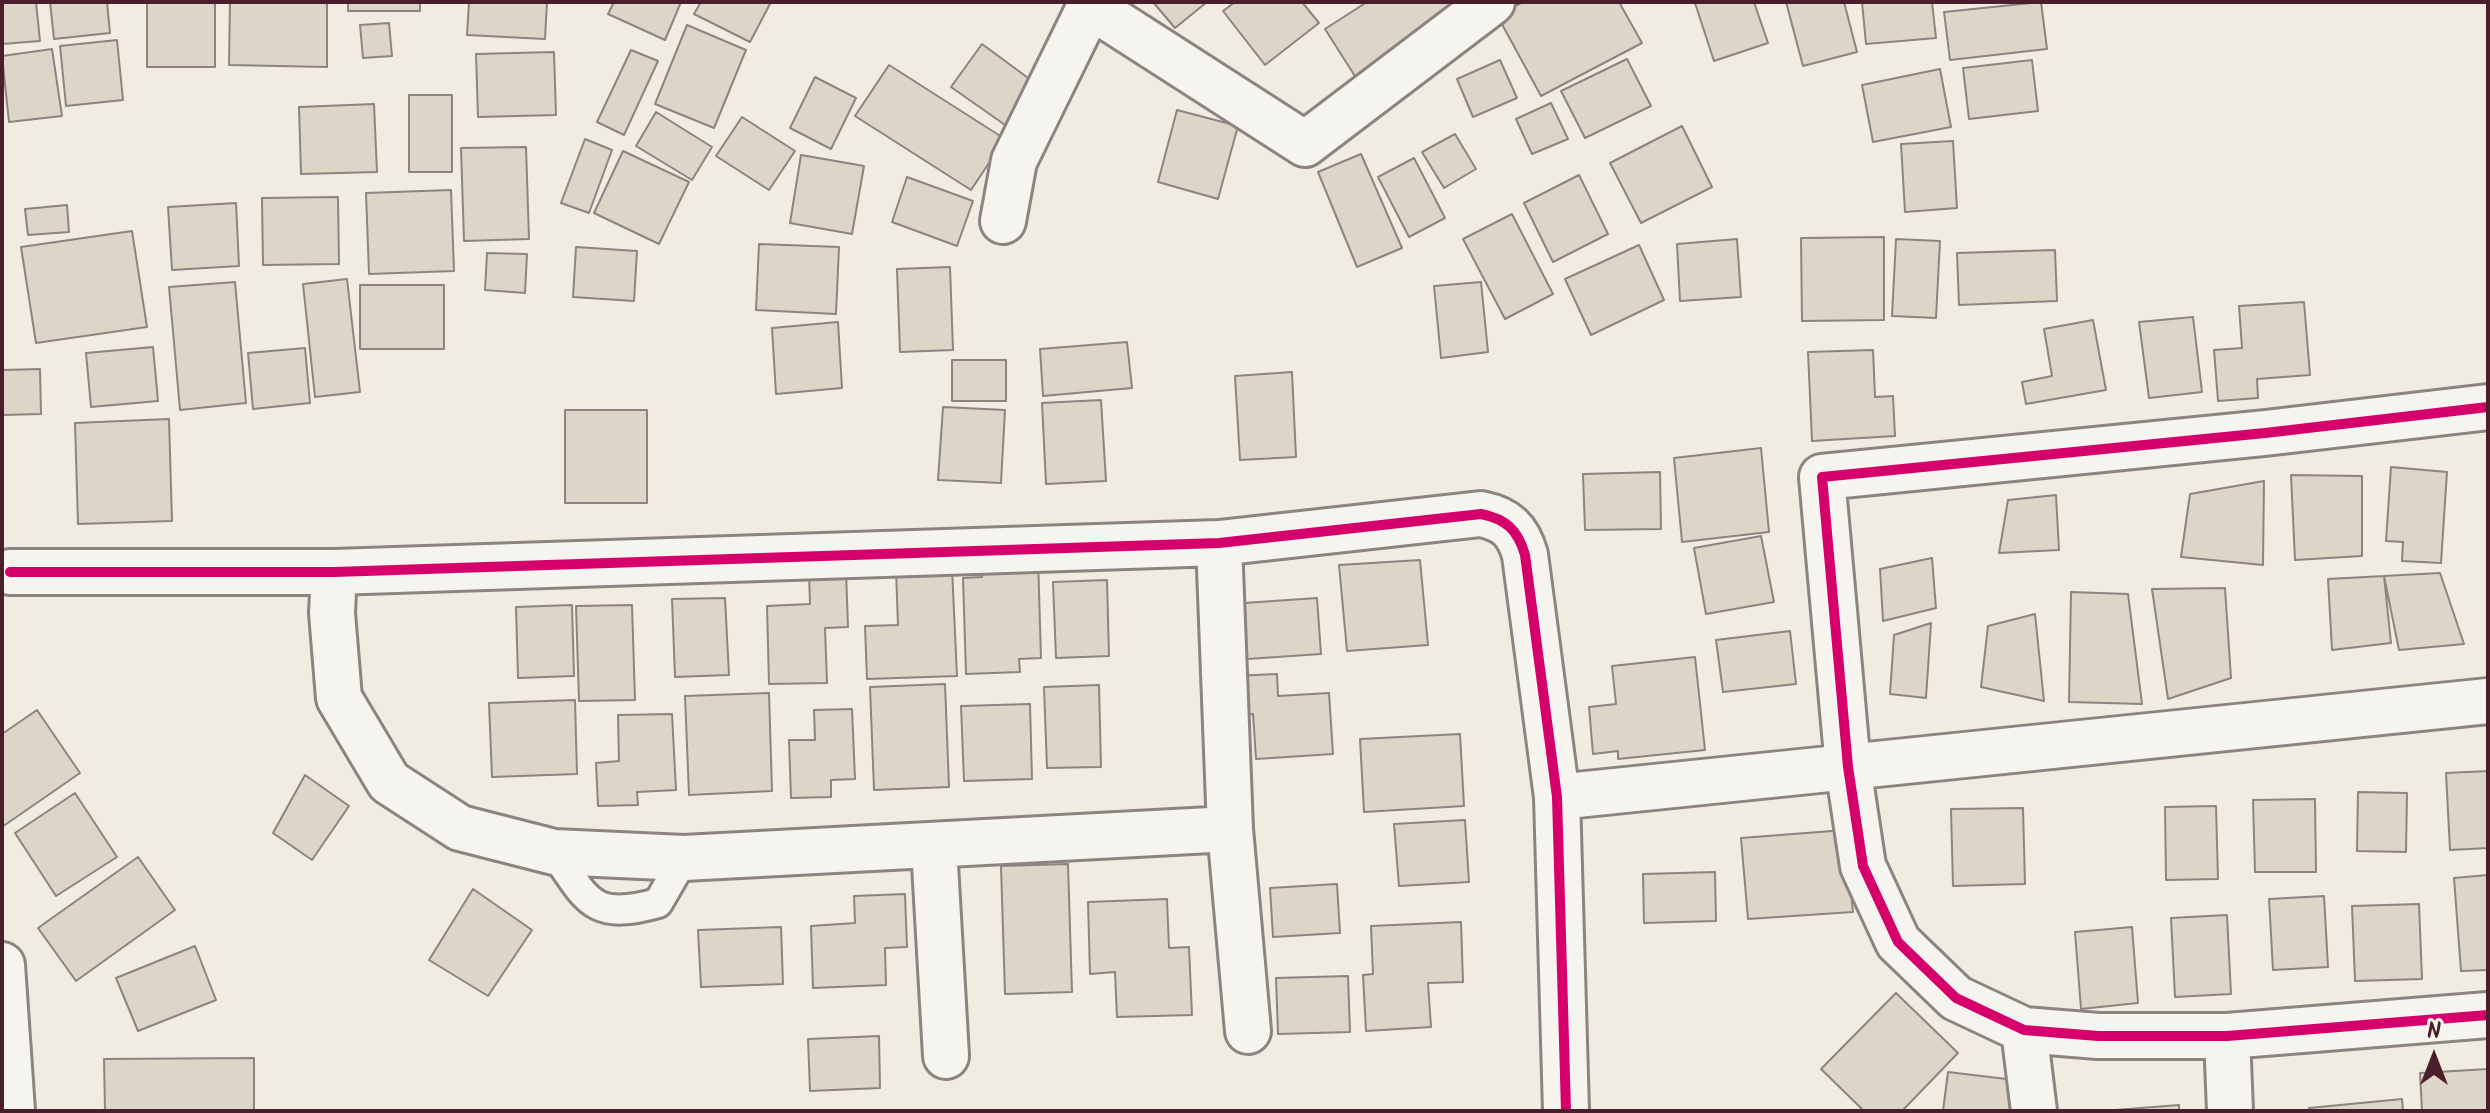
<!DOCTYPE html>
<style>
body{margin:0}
#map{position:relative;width:2490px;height:1113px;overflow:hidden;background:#f1ece1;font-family:Kalam,sans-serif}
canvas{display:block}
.frame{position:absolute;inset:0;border:4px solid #4a1f2b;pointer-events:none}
.north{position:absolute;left:2394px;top:1017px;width:80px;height:80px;-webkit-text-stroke:6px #fbf7ec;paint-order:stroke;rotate:0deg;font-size:22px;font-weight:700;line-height:32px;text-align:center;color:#4a1f2b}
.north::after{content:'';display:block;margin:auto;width:28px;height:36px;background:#4a1f2b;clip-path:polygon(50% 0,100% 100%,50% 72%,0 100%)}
</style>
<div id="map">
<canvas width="2490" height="1113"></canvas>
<div class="frame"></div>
<div class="north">N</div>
</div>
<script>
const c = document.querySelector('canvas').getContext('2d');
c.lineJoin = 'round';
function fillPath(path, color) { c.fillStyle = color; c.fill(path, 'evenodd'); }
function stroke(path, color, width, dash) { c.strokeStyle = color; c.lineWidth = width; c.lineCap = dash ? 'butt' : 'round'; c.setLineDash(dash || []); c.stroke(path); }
const building = new Path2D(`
 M 2,2 L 36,2 L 40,41 L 2,44 Z
 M 50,2 L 107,2 L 110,33 L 54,39 Z
 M 147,2 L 215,2 L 215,67 L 147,67 Z
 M 230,2 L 327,2 L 327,67 L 229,65 Z
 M 348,2 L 420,2 L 420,11 L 348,11 Z
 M 469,2 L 547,2 L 545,39 L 467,35 Z
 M 614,2 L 681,2 L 665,40 L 608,14 Z
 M 701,2 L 771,2 L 750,42 L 694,14 Z
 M 1153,2 L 1207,2 L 1175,28 Z
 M 1235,2 L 1302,2 L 1319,23 L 1265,65 L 1223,11 Z
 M 1367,2 L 1455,2 L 1462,12 L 1358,81 L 1325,29 Z
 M 1523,2 L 1619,2 L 1642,43 L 1541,96 L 1497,15 Z
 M 1754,2 L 1768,43 L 1714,61 L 1695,3 Z
 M 1786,2 L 1844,2 L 1857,52 L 1803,66 Z
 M 1862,2 L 1932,2 L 1936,38 L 1866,44 Z
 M 2041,2 L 2047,49 L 1950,60 L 1944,12 Z
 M 389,23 L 392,56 L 363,58 L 360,25 Z
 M 687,25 L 746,50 L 714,128 L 655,104 Z
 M 117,40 L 123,100 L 66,106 L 60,46 Z
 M 982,44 L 1039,86 L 1008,127 L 951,87 Z
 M 52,49 L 62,116 L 9,122 L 2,56 Z
 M 631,50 L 658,61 L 624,135 L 597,122 Z
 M 554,52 L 556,115 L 478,117 L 476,54 Z
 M 1627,59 L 1651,106 L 1585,138 L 1561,91 Z
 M 1500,60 L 1517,98 L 1473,117 L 1457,79 Z
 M 2032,60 L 2038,111 L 1969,119 L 1963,68 Z
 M 889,65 L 1005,139 L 971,190 L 855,116 Z
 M 1940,69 L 1951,127 L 1873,142 L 1862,85 Z
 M 815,77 L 856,98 L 831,149 L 790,128 Z
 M 409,95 L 452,95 L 452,172 L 409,172 Z
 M 1551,103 L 1568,139 L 1532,154 L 1516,119 Z
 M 374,104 L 377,172 L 301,174 L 299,107 Z
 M 1177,110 L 1238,126 L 1218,199 L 1158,182 Z
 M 656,112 L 712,147 L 692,180 L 636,146 Z
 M 742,117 L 795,151 L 769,190 L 716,156 Z
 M 1682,126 L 1712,187 L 1641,223 L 1610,163 Z
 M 1455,134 L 1476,169 L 1444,188 L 1422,152 Z
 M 585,139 L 612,150 L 589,213 L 561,203 Z
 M 1953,141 L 1957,208 L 1905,212 L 1901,144 Z
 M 526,147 L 529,239 L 464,241 L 461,148 Z
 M 623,151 L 689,182 L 659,244 L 594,213 Z
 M 1361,154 L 1402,248 L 1357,267 L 1318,172 Z
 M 801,155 L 864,166 L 852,234 L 790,223 Z
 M 1414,158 L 1445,218 L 1409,237 L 1378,177 Z
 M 1579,175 L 1608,234 L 1553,262 L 1524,203 Z
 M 907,177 L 973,201 L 957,246 L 892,222 Z
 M 451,190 L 454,271 L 369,274 L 366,193 Z
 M 338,197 L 339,264 L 263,265 L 262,198 Z
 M 236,203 L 239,266 L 172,270 L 168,207 Z
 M 67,205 L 69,232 L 28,235 L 25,209 Z
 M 1512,214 L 1553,294 L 1505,319 L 1463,239 Z
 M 132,231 L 147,327 L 36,343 L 21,247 Z
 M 1884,237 L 1884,320 L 1802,321 L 1801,238 Z
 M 1737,239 L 1741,297 L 1680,301 L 1677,244 Z
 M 1896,239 L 1940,241 L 1936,318 L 1892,316 Z
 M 759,244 L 839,247 L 836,314 L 756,310 Z
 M 1639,245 L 1664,300 L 1591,335 L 1565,279 Z
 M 576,247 L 637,251 L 634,301 L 573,297 Z
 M 2055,250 L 2057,301 L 1959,305 L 1957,253 Z
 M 487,253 L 527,254 L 525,293 L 485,290 Z
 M 950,267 L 953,350 L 900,352 L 897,269 Z
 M 347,279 L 360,392 L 315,397 L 303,284 Z
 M 235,282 L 246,403 L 180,410 L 169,287 Z
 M 1481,282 L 1488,352 L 1441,358 L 1434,286 Z
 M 360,285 L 444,285 L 444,349 L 360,349 Z
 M 2304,302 L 2310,375 L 2257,379 L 2258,398 L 2218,401 L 2214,350 L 2242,348 L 2239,306 Z
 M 2193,317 L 2202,392 L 2149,398 L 2139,322 Z
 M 2093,320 L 2106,390 L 2026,404 L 2022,382 L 2052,376 L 2044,329 Z
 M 838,322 L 842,388 L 776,394 L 772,328 Z
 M 1127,342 L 1132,388 L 1043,396 L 1040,349 Z
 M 153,347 L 158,401 L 91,407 L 86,353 Z
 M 305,348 L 310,403 L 253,409 L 248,353 Z
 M 1873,350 L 1875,397 L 1893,396 L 1895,436 L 1812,441 L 1808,352 Z
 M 952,360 L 1006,360 L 1006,401 L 952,401 Z
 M 40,369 L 41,414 L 2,415 L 2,370 Z
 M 1292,372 L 1296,457 L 1240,460 L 1235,376 Z
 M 1101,400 L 1106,481 L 1046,484 L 1042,403 Z
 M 943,407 L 1005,410 L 1001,483 L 938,480 Z
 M 565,410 L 647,410 L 647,503 L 565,503 Z
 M 169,419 L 172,521 L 78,524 L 75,423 Z
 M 1761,448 L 1769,532 L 1682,542 L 1674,458 Z
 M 2391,467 L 2447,472 L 2441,563 L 2402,561 L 2403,542 L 2386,541 Z
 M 1660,472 L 1661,529 L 1585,530 L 1583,474 Z
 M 2291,475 L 2362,476 L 2362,556 L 2295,560 Z
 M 2264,481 L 2263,565 L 2181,557 L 2190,494 Z
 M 2056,495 L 2059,550 L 1999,553 L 2008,500 Z
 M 1761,536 L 1774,602 L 1706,614 L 1694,548 Z
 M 1038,557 L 1041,658 L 1019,659 L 1020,672 L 966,674 L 963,578 L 982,577 L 982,558 Z
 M 1932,558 L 1936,608 L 1883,621 L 1880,569 Z
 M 1420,560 L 1428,645 L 1347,651 L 1339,565 Z
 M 952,568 L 957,676 L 867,679 L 865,626 L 898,625 L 896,570 Z
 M 846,571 L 848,627 L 825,628 L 827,683 L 769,684 L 767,606 L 810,604 L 809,572 Z
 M 2440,573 L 2464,644 L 2399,650 L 2384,576 Z
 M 2384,576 L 2391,643 L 2332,650 L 2328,579 Z
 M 1107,580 L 1109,656 L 1056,658 L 1053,582 Z
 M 2225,588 L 2231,678 L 2168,699 L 2152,589 Z
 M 2071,592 L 2128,594 L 2142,704 L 2069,702 Z
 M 725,598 L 729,675 L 675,677 L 672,599 Z
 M 1317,598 L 1321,654 L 1247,659 L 1244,603 Z
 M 572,605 L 574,676 L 518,678 L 516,607 Z
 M 632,605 L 635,700 L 579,701 L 576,606 Z
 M 2035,614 L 2044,701 L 1981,687 L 1988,626 Z
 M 1931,623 L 1926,698 L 1890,694 L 1894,635 Z
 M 1790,631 L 1796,684 L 1723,692 L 1716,640 Z
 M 1695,657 L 1705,750 L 1618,759 L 1618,751 L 1593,754 L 1589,707 L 1616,704 L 1612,666 Z
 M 1277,674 L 1278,696 L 1329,693 L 1333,754 L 1256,759 L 1253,714 L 1233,715 L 1232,676 Z
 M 945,684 L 949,787 L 874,790 L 870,687 Z
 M 1099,685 L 1101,767 L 1047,768 L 1044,687 Z
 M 769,693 L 772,791 L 689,795 L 685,696 Z
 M 575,700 L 577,774 L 492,777 L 489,703 Z
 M 1030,704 L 1032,779 L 964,781 L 961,706 Z
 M 852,709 L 855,779 L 831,780 L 831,797 L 791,798 L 789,740 L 815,740 L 814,710 Z
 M 37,710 L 80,773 L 2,827 L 2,734 Z
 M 672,714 L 676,790 L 637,792 L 638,805 L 598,806 L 596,763 L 619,761 L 618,715 Z
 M 1460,734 L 1464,806 L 1364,812 L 1360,739 Z
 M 2488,771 L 2488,848 L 2450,850 L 2446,773 Z
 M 305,775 L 349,806 L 312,860 L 273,833 Z
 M 2358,792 L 2407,793 L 2406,852 L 2357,851 Z
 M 75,793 L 117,857 L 56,896 L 15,833 Z
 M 2315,799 L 2316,872 L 2255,872 L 2253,800 Z
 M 2216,806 L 2218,879 L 2166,880 L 2165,807 Z
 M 2023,808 L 2025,884 L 1953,886 L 1951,809 Z
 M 1465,820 L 1469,882 L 1399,886 L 1394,824 Z
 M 1845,830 L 1853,912 L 1748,919 L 1741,838 Z
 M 138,857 L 175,910 L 76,981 L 38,928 Z
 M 1068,864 L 1072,992 L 1005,994 L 1001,866 Z
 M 1715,872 L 1716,921 L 1644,923 L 1643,874 Z
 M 2488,875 L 2488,970 L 2461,971 L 2454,878 Z
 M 1337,884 L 1340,933 L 1273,937 L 1270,888 Z
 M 473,889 L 532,930 L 488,996 L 429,960 Z
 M 905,894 L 907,947 L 885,948 L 886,985 L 813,988 L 811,926 L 855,923 L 854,896 Z
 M 2324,896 L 2328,967 L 2273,970 L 2269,899 Z
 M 1167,899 L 1169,948 L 1189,947 L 1192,1015 L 1117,1017 L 1115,972 L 1090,974 L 1088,902 Z
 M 2419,904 L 2422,979 L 2355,981 L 2352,906 Z
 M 2227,915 L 2231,994 L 2175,997 L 2171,918 Z
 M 1461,922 L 1463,982 L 1428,983 L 1431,1027 L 1366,1031 L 1363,975 L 1373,974 L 1371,926 Z
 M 781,927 L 783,984 L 701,987 L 698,930 Z
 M 2132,927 L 2138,1003 L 2081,1009 L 2075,932 Z
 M 195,946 L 216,1000 L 138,1031 L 116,978 Z
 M 1348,976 L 1350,1032 L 1278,1034 L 1276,978 Z
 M 1896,993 L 1958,1053 L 1902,1111 L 1864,1111 L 1821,1069 Z
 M 879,1036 L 880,1088 L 810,1091 L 808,1039 Z
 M 254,1058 L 254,1111 L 105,1111 L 104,1059 Z
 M 2488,1069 L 2488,1111 L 2422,1111 L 2420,1073 Z
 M 1948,1072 L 2023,1081 L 2019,1111 L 1943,1111 Z
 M 2402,1099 L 2403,1111 L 2309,1111 L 2309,1108 Z
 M 2179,1105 L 2179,1111 L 2102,1111 Z`);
fillPath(building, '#ddd5c7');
stroke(building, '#8d8380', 2);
const lane = new Path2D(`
 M 554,852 C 588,902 593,921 658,903 L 684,858`);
const street = new Path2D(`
 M 1093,2 L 1090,6 L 1305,144 L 1492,2
 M 1003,221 L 1014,161 L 1090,6
 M 2488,407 L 2265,433 L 1822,477 L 1848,767 L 1863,866 L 1898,942 L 1956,998 L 2024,1030 L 2098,1036 L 2227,1036 L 2488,1015
 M 1219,543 L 1230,829 L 1248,1031
 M 10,572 L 334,572 L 1219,543 L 1481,514 C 1506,519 1518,530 1525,555 L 1557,797 L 1566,1111
 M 334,572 L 332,613 L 339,698 L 389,782 L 460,828 L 554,852 L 684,858 L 1230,829
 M 1557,797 L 2488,701
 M 934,847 L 946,1056
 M 2,965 L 12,1111
 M 2024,1030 L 2034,1111
 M 2227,1036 L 2230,1111`);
stroke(lane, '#8d8380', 34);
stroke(street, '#8d8380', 50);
stroke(lane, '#f5f4ef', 28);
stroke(street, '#f5f4ef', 44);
stroke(new Path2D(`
 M 2488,407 L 2265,433 L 1822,477 L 1848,767 L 1863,866 L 1898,942 L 1956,998 L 2024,1030 L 2098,1036 L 2227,1036 L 2488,1015
 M 10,572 L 334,572 L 1219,543 L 1481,514 C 1506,519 1518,530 1525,555 L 1557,797 L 1566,1111`), '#d6006c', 10);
</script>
